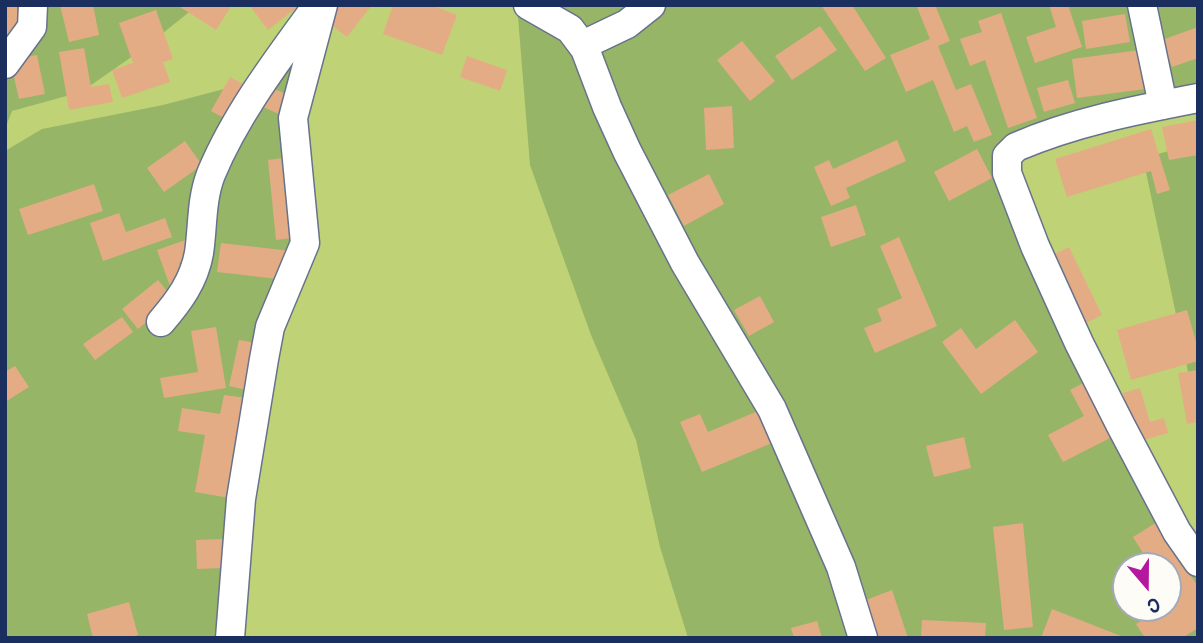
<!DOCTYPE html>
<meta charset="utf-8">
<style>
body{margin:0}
#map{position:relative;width:1203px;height:643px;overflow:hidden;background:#f3f0de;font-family:Pangolin,sans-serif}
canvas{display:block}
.frame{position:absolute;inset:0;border:7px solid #1b2f5e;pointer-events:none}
.north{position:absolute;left:1112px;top:552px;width:70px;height:70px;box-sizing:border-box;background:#fdfcf7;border:2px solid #a3aaba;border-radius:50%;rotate:160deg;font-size:19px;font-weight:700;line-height:28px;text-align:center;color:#1b2f5e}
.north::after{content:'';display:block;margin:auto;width:24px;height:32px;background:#b5179e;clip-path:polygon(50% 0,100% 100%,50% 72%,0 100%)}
</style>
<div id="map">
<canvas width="1203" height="643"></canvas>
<div class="frame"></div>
<div class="north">С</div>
</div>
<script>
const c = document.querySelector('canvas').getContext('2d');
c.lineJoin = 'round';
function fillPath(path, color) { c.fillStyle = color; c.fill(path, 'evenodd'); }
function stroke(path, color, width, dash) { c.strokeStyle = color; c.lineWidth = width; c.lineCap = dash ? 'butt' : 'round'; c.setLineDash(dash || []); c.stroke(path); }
fillPath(new Path2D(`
 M 5,5 L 1198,5 L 1198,638 L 5,638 ZM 1126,566 L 1168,566 L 1168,608 L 1126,608 Z`), '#bfd376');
fillPath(new Path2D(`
 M 5,5 L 198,5 L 143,49 L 81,92 L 12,111 L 5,129 Z
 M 317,5 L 296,125 L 307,193 L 271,320 L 225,638 L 5,638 L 5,151 L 42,129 L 163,105 L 266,78 Z
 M 517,5 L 1198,5 L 1198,95 L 1054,125 L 993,150 L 1034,252 L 1198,541 L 1198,638 L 688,638 L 660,547 L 636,440 L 591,335 L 530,165 ZM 1126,566 L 1168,566 L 1168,608 L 1126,608 Z
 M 1198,143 L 1198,419 L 1143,158 Z`), '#97b567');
fillPath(new Path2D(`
 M 5,5 L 17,5 L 21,37 L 5,39 Z
 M 60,5 L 93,5 L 99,35 L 69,42 Z
 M 182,5 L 232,5 L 216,30 L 180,7 Z
 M 252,5 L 300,5 L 268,30 L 250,6 Z
 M 334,5 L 372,5 L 347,37 L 324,19 Z
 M 393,5 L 431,5 L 457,15 L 442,55 L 383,34 Z
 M 821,5 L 852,5 L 886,58 L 865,71 Z
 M 922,5 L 935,5 L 950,41 L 938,46 L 956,90 L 971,84 L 992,135 L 974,142 L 967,126 L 954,132 L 933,80 L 906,92 L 890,55 L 930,39 L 917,7 Z
 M 1049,5 L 1068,5 L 1082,47 L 1035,63 L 1026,37 L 1056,27 Z
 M 156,10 L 173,59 L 163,62 L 170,82 L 122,98 L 112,70 L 133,63 L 119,23 Z
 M 1001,13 L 1037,118 L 1008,128 L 985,60 L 970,66 L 960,39 L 982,32 L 978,21 Z
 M 1125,14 L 1130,42 L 1086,49 L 1082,21 Z
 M 820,26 L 837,50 L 792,80 L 775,56 Z
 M 1198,27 L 1198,58 L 1172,67 L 1162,40 Z
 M 742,41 L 775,81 L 750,101 L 717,60 Z
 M 84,48 L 91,87 L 109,84 L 113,102 L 69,110 L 59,52 Z
 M 1140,50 L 1145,89 L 1077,98 L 1072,59 Z
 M 37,55 L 45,94 L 19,99 L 10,60 Z
 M 467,56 L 507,70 L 500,91 L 460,77 Z
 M 230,77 L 249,87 L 231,122 L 211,111 Z
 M 1068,80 L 1075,103 L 1044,112 L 1037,88 Z
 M 268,86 L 292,97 L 283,116 L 259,105 Z
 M 732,106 L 734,148 L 706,150 L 704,108 Z
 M 1198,120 L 1198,155 L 1169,160 L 1162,127 Z
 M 1151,129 L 1170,190 L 1157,194 L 1151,171 L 1067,197 L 1055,159 Z
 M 897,140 L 906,161 L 846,188 L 850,198 L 831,206 L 814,167 L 829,160 L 833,169 Z
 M 185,141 L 202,165 L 164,192 L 147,168 Z
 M 977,149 L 992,178 L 949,201 L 934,172 Z
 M 292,157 L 300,237 L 276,240 L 268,160 Z
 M 709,174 L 724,204 L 684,226 L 668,195 Z
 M 94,184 L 103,211 L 28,235 L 19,209 Z
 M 856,205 L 866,235 L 831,247 L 821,217 Z
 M 119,213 L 126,232 L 165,218 L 172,237 L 103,261 L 90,223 Z
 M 899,237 L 937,326 L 875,353 L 864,328 L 882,321 L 877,309 L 902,298 L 880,246 Z
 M 191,238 L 198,256 L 179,263 L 186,284 L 171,289 L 157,250 Z
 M 221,243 L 291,251 L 287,280 L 217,272 Z
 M 1069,247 L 1102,315 L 1077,328 L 1044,259 Z
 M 158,280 L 174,300 L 138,329 L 122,309 Z
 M 760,296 L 774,322 L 749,336 L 734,310 Z
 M 1187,310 L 1198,349 L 1198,361 L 1131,380 L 1117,330 Z
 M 122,317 L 133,332 L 95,360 L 83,344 Z
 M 1015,320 L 1038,352 L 981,394 L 942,342 L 961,328 L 976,349 Z
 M 216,327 L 226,388 L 164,398 L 160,378 L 198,372 L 191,331 Z
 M 239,340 L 257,343 L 247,390 L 229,386 Z
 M 15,366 L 29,387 L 5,402 L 5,372 Z
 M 1198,370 L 1198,422 L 1187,424 L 1178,373 Z
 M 1091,379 L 1110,416 L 1101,421 L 1110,438 L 1063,462 L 1048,435 L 1084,416 L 1070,390 Z
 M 1140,388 L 1150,422 L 1164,418 L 1168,433 L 1137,442 L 1123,393 Z
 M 224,395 L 247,398 L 230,498 L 195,492 L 205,435 L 178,431 L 182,408 L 220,414 Z
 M 758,411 L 772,443 L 702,472 L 680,422 L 700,414 L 708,432 Z
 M 964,437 L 971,468 L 934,477 L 926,446 Z
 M 1157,522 L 1198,587 L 1198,628 L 1182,638 L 1145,638 L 1136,624 L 1162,608 L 1168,608 L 1168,604 L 1173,601 L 1168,594 L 1168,566 L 1151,566 L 1133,537 Z
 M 1023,523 L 1033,627 L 1004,630 L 993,527 Z
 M 222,539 L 223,568 L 197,569 L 196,540 Z
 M 892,590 L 908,638 L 879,638 L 866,600 Z
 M 129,602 L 138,635 L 127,638 L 93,638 L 87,614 Z
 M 1052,609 L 1126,638 L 1041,638 Z
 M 922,620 L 986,623 L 985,638 L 921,638 Z
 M 817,621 L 822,638 L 794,638 L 791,628 Z`), '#e4ac85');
const minor = new Path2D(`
 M 528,5 L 570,29 L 585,49 L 607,107 L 627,151 L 685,263 L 772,409 L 841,567 L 863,638
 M 1142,5 L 1163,105
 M 583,45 L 627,24 L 651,5
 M 5,64 L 32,27 L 33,5
 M 1198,98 C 1136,110 1074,122 1016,147 L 1007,156 L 1007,173 L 1035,246 L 1079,343 L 1121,426 L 1177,532 L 1198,562
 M 161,322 C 179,301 194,281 199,253 C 203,226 201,200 211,174 C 236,114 278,59 316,7
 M 230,638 L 241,499 L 264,359 L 270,327 L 305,243 L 293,118 L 323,5`);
stroke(minor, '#67738b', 31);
stroke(minor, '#fff', 28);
</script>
